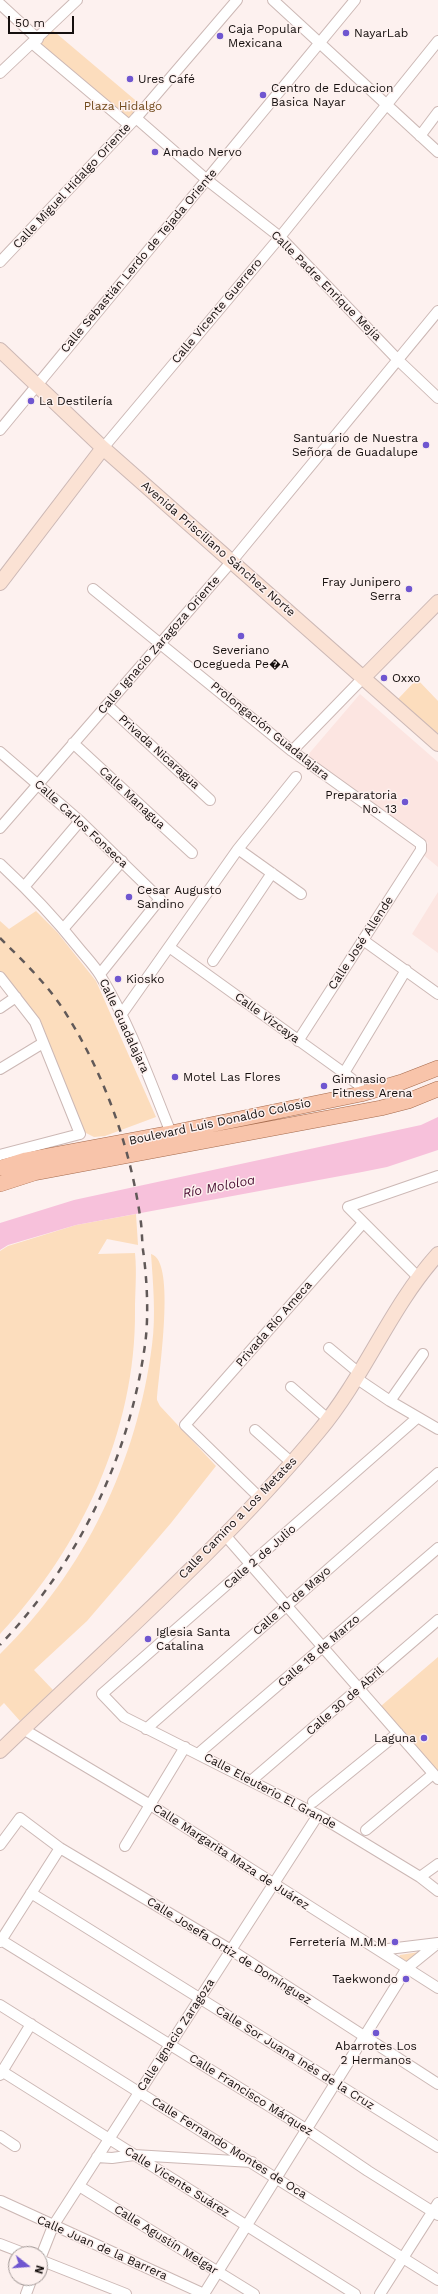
<!DOCTYPE html>
<meta charset="utf-8">
<style>
body{margin:0}
#map{position:relative;width:438px;height:2294px;overflow:hidden;background:#fdf1ef;font-family:"Work Sans",sans-serif}
canvas{display:block}
.north{position:absolute;left:8px;top:2246px;width:40px;height:40px;box-sizing:border-box;background:#fdf1ef;border:1px solid #a09795;border-radius:50%;rotate:107deg;font-size:11px;font-weight:700;line-height:16px;text-align:center;color:#150f0e}
.north::after{content:'';display:block;margin:auto;width:14px;height:18px;background:#6f56d0;clip-path:polygon(50% 0,100% 100%,50% 72%,0 100%)}
.scale{position:absolute;left:8px;top:16px;width:66px;height:18px;box-sizing:border-box;border:2px solid #150f0e;border-top:0;padding-left:5px;font-size:12px;line-height:14px;white-space:nowrap;color:#150f0e;-webkit-text-stroke:3px #fdf1ef;paint-order:stroke}
</style>
<div id="map">
<canvas width="438" height="2294"></canvas>
<div class="north">N</div>
<div class="scale">50 m</div>
</div>
<script>
const c = document.querySelector('canvas').getContext('2d');
c.lineJoin = 'round';
function fillPath(path, color) { c.fillStyle = color; c.fill(path, 'evenodd'); }
function stroke(path, color, width, dash) { c.strokeStyle = color; c.lineWidth = width; c.lineCap = dash ? 'butt' : 'round'; c.setLineDash(dash || []); c.stroke(path); }
function drawText(font, color, halo, rows, align = 'center') {
  c.font = font + ' "Work Sans",sans-serif'; c.lineWidth = 3; c.setLineDash([]); c.textBaseline = 'middle'; c.strokeStyle = halo; c.fillStyle = color; for (const [text, x, y, turn = 0] of rows) {
    c.save(); c.translate(x, y); c.rotate((+turn || 0) * Math.PI / 180); c.textAlign = isNaN(turn) ? turn : align; if (halo) c.strokeText(text, 0, 0); c.fillText(text, 0, 0); c.restore();
  }
}
fillPath(new Path2D(`
 M 360,694 L 438,762 L 438,867 L 421,853 L 428,843 L 307,756 Z
 M 438,892 L 438,953 L 412,934 Z`), '#fce5e1');
fillPath(new Path2D(`
 M 50,28 L 147,110 L 130,128 L 33,44 Z
 M 417,679 L 438,701 L 438,736 L 398,699 Z
 M 36,911 L 57,932 L 96,981 L 156,1117 L 105,1136 L 94,1137 L 80,1130 L 37,1016 L 0,972 L 0,921 L 9,929 Z
 M 136,1214 L 138,1245 L 107,1239 L 98,1254 L 135,1253 C 137,1273 135,1291 135,1311 C 136,1430 81,1549 0,1634 L 0,1251 L 8,1246 L 76,1225 Z
 M 151,1254 C 177,1260 158,1377 157,1400 L 160,1406 L 216,1466 L 171,1523 L 87,1621 L 34,1670 L 53,1690 L 20,1721 L 4,1703 L 0,1707 L 0,1654 C 85,1571 137,1462 152,1345 C 156,1315 153,1283 151,1254 Z
 M 438,1657 L 438,1771 L 381,1706 Z
 M 419,1952 L 408,1962 L 399,1957 L 400,1955 Z`), '#fcddbd');
fillPath(new Path2D(`
 M 438,1117 L 438,1150 L 387,1167 L 362,1172 L 76,1225 L 8,1245 L 0,1250 L 0,1223 L 74,1200 L 421,1125 Z`), '#f7c1db');
const street = new Path2D(`
 M 273,0 L 438,152
 M 0,4 L 38,39
 M 33,44 L 129,125
 M 0,73 L 77,0
 M 136,118 L 207,180 L 280,237 L 399,361 L 438,398
 M 420,136 L 438,112
 M 0,262 L 136,118 L 237,0
 M 0,430 L 355,0
 M 103,448 L 280,237 L 438,41
 M 93,589 L 292,751 L 421,844 L 421,850 L 298,1041
 M 107,705 L 210,800
 M 73,743 L 192,853
 M 292,751 L 363,678
 M 0,752 L 80,821 L 160,899 L 100,974
 M 0,828 L 232,561 L 438,311
 M 238,849 L 301,894
 M 0,864 C 28,890 54,917 77,946 C 85,956 94,965 100,975 C 130,1024 150,1081 171,1133 L 171,1138
 M 24,887 L 80,821
 M 63,929 L 122,861
 M 363,940 L 438,994
 M 169,947 L 344,1073 L 359,1085 L 361,1094
 M 213,961 L 272,873
 M 0,977 L 35,1022 L 80,1134 L 0,1155
 M 0,1008 L 16,997
 M 121,1015 L 238,849 L 296,777
 M 0,1069 L 43,1043
 M 344,1073 L 406,970
 M 417,1276 L 348,1207 L 438,1176
 M 329,1348 L 359,1373
 M 356,1378 L 390,1401 L 438,1429
 M 291,1387 L 329,1420
 M 390,1401 L 423,1354
 M 417,1418 L 102,1694 L 124,1717 L 318,1815 L 420,1877 L 438,1891
 M 255,1430 L 292,1463
 M 260,1498 L 185,1425 L 363,1223
 M 224,1534 L 438,1779
 M 23,1729 L 152,1806 L 438,1988
 M 146,1729 L 438,1473
 M 199,1753 L 438,1548
 M 252,1780 L 438,1620
 M 313,1802 L 398,1733
 M 366,1830 L 433,1774
 M 0,1845 L 20,1818 L 60,1848 L 231,1950 L 438,2084
 M 125,1846 L 185,1747
 M 420,1877 L 438,1864
 M 31,1893 L 438,2147
 M 1,1940 L 306,2129 L 368,2171 L 438,2215
 M 0,1942 L 60,1848
 M 380,1950 L 438,1943
 M 0,2005 L 438,2280
 M 0,2070 L 355,2294
 M 0,2075 L 31,2024
 M 0,2136 L 15,2146
 M 97,2157 L 112,2158 L 134,2155 L 252,2162
 M 79,2186 L 254,2294
 M 1,2201 L 204,2294
 M 0,2244 L 26,2254
 M 40,2259 L 53,2226 L 318,1815
 M 40,2260 L 126,2294
 M 26,2294 L 32,2278
 M 204,2294 L 407,1968 L 438,1943
 M 380,2294 L 438,2203`);
const secondary = new Path2D(`
 M 0,350 L 103,448 L 438,744
 M 0,583 L 103,448
 M 363,678 L 438,602
 M 0,1751 C 108,1647 223,1547 319,1431 C 365,1376 390,1307 438,1254`);
const primary = new Path2D(`
 M 0,1168 L 26,1160 L 171,1133 L 361,1094 L 402,1082 L 438,1068
 M 0,1184 L 34,1173 L 381,1108 L 408,1101 L 438,1089`);
stroke(street, '#ccb8b5', 12);
stroke(secondary, '#ccb8b5', 16);
stroke(primary, '#a56b4e', 16);
stroke(street, '#fff', 10);
stroke(secondary, '#fbe2d4', 14);
stroke(primary, '#f8c4aa', 15);
stroke(new Path2D(`
 M 0,938 C 22,960 46,983 63,1009 C 104,1072 131,1148 141,1223 C 142,1232 142,1241 143,1250 C 147,1278 149,1316 145,1345 C 129,1458 79,1562 0,1645`), '#615958', 2.5, [7, 7]);
for (const [x, y, r, color] of [
 [346,33,4,"#6f56d0"],
 [220,36,4,"#6f56d0"],
 [130,79,4,"#6f56d0"],
 [263,95,4,"#6f56d0"],
 [155,152,4,"#6f56d0"],
 [31,401,4,"#6f56d0"],
 [426,445,4,"#6f56d0"],
 [409,589,4,"#6f56d0"],
 [241,636,4,"#6f56d0"],
 [384,678,4,"#6f56d0"],
 [405,802,4,"#6f56d0"],
 [129,897,4,"#6f56d0"],
 [118,979,4,"#6f56d0"],
 [175,1077,4,"#6f56d0"],
 [324,1086,4,"#6f56d0"],
 [148,1639,4,"#6f56d0"],
 [424,1738,4,"#6f56d0"],
 [395,1942,4,"#6f56d0"],
 [406,1979,4,"#6f56d0"],
 [376,2033,4,"#6f56d0"]
]) { const dot = new Path2D(); dot.arc(x, y, r, 0, 2 * Math.PI); c.fillStyle = color; c.fill(dot); stroke(dot, '#fdf1ef', 1.5); }
drawText('12px', '#150f0e', '#fdf1ef', [
 ["Caja Popular",228,29],
 ["Mexicana",228,43],
 ["NayarLab",354,33],
 ["Ures Café",138,79],
 ["Centro de Educacion",271,88],
 ["Basica Nayar",271,102],
 ["Amado Nervo",163,152],
 ["La Destilería",39,401],
 ["Santuario de Nuestra",418,438,"right"],
 ["Señora de Guadalupe",418,452,"right"],
 ["Fray Junipero",401,582,"right"],
 ["Serra",401,596,"right"],
 ["Severiano",241,650,"center"],
 ["Ocegueda Pe�A",241,664,"center"],
 ["Oxxo",392,678],
 ["Preparatoria",397,795,"right"],
 ["No. 13",397,809,"right"],
 ["Cesar Augusto",137,890],
 ["Sandino",137,904],
 ["Kiosko",126,979],
 ["Motel Las Flores",183,1077],
 ["Gimnasio",332,1079],
 ["Fitness Arena",332,1093],
 ["Iglesia Santa",156,1632],
 ["Catalina",156,1646],
 ["Laguna",416,1738,"right"],
 ["Ferretería M.M.M",387,1942,"right"],
 ["Taekwondo",398,1979,"right"],
 ["Abarrotes Los",376,2046,"center"],
 ["2 Hermanos",376,2060,"center"]
], 'left');
drawText('12px', '#714b1d', '#fdf1ef', [
 ["Plaza Hidalgo",123,106]
]);
drawText('12px', '#150f0e', '#fdf1ef', [
 ["Calle Miguel Hidalgo Oriente",72,186,-47],
 ["Calle Sebastián Lerdo de Tejada Oriente",139,261,-50],
 ["Calle Padre Enrique Mejía",326,286,45],
 ["Calle Vicente Guerrero",217,311,-50],
 ["Avenida Prisciliano Sánchez Norte",218,549,41],
 ["Calle Ignacio Zaragoza Oriente",159,645,-49],
 ["Prolongación Guadalajara",270,731,39],
 ["Privada Nicaragua",159,752,42],
 ["Calle Managua",132,798,43],
 ["Calle Carlos Fonseca",81,824,43],
 ["Calle José Allende",361,943,-57],
 ["Calle Vizcaya",267,1018,36],
 ["Calle Guadalajara",124,1026,65],
 ["Boulevard Luis Donaldo Colosio",220,1122,-12],
 ["Privada Río Ameca",274,1324,-49],
 ["Calle Camino a Los Metates",238,1518,-46],
 ["Calle 2 de Julio",260,1557,-41],
 ["Calle 10 de Mayo",292,1601,-41],
 ["Calle 18 de Marzo",319,1651,-41],
 ["Calle 30 de Abril",345,1701,-41],
 ["Calle Eleuterio El Grande",270,1791,28],
 ["Calle Margarita Maza de Juárez",231,1857,33],
 ["Calle Josefa Ortiz de Domínguez",229,1951,32],
 ["Calle Ignacio Zaragoza",176,2035,-57],
 ["Calle Sor Juana Inés de la Cruz",295,2058,32],
 ["Calle Francisco Márquez",251,2095,32],
 ["Calle Fernando Montes de Oca",229,2148,32],
 ["Calle Vicente Suárez",177,2182,32],
 ["Calle Agustín Melgar",166,2240,32],
 ["Calle Juan de la Barrera",102,2248,24]
]);
drawText('italic 13px', '#4a0d32', '#fdf1ef', [
 ["Río Mololoa",219,1187,-11]
]);
</script>
